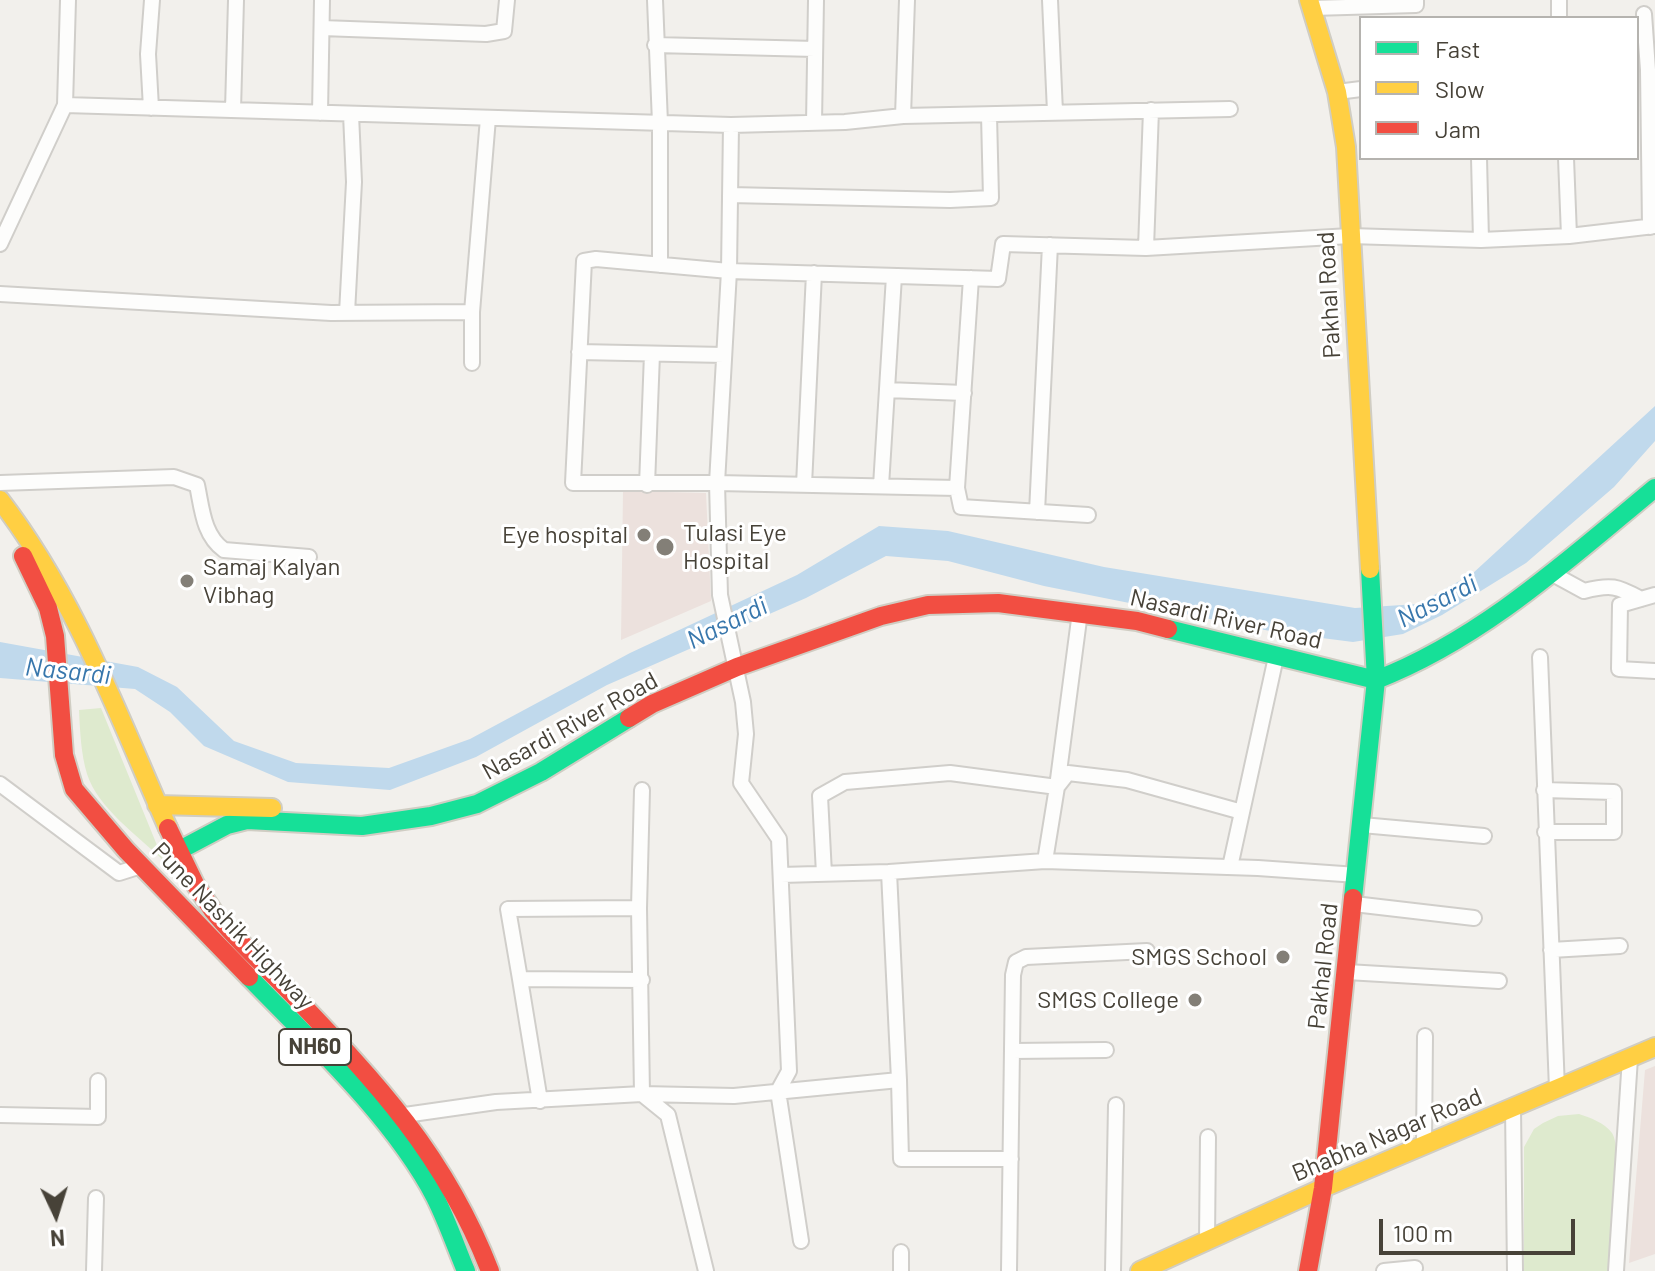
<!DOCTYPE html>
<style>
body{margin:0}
#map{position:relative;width:1655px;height:1271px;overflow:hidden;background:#f2f0ec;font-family:Barlow,sans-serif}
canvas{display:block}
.legend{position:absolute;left:1359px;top:16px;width:280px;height:144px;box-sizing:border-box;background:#fff;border:2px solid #b5b3af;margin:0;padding:10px 14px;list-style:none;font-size:24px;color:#474238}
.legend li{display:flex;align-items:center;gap:16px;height:40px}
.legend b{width:40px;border:2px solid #b5b3af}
.north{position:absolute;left:16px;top:1175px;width:80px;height:80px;-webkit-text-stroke:6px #fff;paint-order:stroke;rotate:176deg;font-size:22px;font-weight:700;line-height:32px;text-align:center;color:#474238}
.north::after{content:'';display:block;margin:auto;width:28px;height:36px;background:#474238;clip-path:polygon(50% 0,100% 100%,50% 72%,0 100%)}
.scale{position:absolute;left:1379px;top:1219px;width:196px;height:36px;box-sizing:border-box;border:4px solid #474238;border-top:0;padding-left:10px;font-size:24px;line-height:28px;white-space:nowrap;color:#474238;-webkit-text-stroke:6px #fff;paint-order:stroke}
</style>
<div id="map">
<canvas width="1655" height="1271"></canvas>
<ul class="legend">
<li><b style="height:10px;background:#16e098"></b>Fast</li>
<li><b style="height:10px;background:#ffcf43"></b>Slow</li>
<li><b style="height:10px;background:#f24e42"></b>Jam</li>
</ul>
<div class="north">N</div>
<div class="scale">100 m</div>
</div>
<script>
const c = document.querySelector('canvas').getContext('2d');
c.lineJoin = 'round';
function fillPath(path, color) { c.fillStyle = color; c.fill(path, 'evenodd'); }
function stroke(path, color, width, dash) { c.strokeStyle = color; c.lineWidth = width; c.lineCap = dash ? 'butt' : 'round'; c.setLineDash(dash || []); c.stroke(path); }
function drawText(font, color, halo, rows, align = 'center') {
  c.font = font + ' Barlow,sans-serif'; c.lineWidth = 6; c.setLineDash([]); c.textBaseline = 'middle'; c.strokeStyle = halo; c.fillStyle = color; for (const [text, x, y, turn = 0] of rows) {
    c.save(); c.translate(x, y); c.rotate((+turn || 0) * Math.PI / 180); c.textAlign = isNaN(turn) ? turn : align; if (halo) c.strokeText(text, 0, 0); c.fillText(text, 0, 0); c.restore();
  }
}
fillPath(new Path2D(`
 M 623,491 L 706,493 L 711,601 L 621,640 Z
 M 1655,1066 L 1655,1254 L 1629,1263 L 1645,1070 Z`), '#ece1dd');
fillPath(new Path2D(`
 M 101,708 L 163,860 C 137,835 98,808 87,774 C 81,754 80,731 79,710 Z
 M 1579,1114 C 1590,1118 1604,1122 1612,1133 C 1624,1151 1611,1245 1609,1271 L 1524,1271 L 1524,1147 L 1534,1129 L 1543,1123 L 1558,1116 Z`), '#deeace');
fillPath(new Path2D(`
 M 1655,406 L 1655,441 L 1614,487 L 1526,563 L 1442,615 L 1403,634 L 1353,642 L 1275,632 L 1044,586 L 948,561 L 886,556 L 806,598 L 607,685 L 476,757 L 390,790 L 288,782 L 204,746 L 170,712 L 135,689 L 0,678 L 0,642 L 138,667 L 177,687 L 234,741 L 296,763 L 389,768 L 470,739 L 630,653 L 797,575 L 879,526 L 948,531 L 1104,567 L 1355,608 L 1418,604 L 1472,574 Z`), '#c0d9ec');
const street = new Path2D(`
 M 655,0 L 660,123 L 660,265
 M 1050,0 L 1055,112
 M 1559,0 L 1559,18
 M 1312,8 L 1416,5 L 1416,0
 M 1644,14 L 1648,70 L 1650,227
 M 322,28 L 486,34 L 504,31 L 507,0
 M 655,45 L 815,49
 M 1337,92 L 1361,89
 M 65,105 L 68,0
 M 151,108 L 148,54 L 152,0
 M 233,110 L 236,0
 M 320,113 L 322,0
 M 903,116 L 907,0
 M 814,123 L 816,0
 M 731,125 L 729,271 L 717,483 L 720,595 L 743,702 L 746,734 L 741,783 L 779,839 L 789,1071 L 778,1091 L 801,1241
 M 1479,158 L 1481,240
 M 1566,158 L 1569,236
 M 730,195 L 950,200 L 991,198 L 989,115
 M 0,244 L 65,105 L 731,125 L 845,122 L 903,116 L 1230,109
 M 1146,248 L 1151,110
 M 0,294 L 331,313 L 472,312
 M 347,313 L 354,182 L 351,114
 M 579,352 L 724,355
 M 472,363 L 472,312 L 488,118
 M 887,390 L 964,393
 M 0,483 L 174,477 L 197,485 C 202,508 203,535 224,550 L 309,557
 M 647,485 L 652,354
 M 804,485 L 814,273
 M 881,486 L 894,276
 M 957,488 L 971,278
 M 1037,512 L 1050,245
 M 1088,515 L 961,507 L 957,488 L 717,483 L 573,483 L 584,261 L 596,259 L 729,271 L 998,279 L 1003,244 L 1146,248 L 1350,236 L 1481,240 L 1569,236 L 1655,226
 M 1551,573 L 1584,591 C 1611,584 1617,586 1641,599
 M 1655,595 L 1620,605 L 1619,669 L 1655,671
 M 1540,657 L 1557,1089
 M 0,784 L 119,873 L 141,866
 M 642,790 L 639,908 L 642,1094 L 734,1096 L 899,1080 L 889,872 L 1045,861 L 1258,868 L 1357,875
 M 1544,790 L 1614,792 L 1614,832 L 1545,832
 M 1362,825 L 1484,836
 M 1045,861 L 1057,787 L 1068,773 L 1127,780 L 1242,812
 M 1230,867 L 1276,657
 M 824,874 L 820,796 L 845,782 L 950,773 L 1057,787 L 1080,612
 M 781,875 L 889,872
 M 1354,904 L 1474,918
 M 1551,950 L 1620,946
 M 1347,972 L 1499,981
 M 520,979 L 508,909 L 639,908
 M 1012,1051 L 1106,1050
 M 899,1080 L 901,1159 L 1011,1159
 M 540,1101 L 520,979 L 642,980
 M 1513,1108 L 1515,1271
 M 0,1115 L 98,1117 L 98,1081
 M 398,1116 L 496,1102 L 642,1094 L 668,1115 L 706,1271
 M 1424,1145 L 1425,1036
 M 1207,1240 L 1208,1137
 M 94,1271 L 96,1198
 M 901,1271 L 901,1252
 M 1009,1271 L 1013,975 L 1016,962 L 1026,957 L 1147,951
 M 1113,1271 L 1116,1105
 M 1384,1271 L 1415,1268
 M 1616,1271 L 1630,1058`);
const fast = new Path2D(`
 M 1168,629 L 1376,680 C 1482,639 1569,559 1655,488
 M 178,851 L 227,825 L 247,820 L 362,826 L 431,816 L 477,804 L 541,772 L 629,718
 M 1353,898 L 1376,680 L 1370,569
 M 249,977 C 311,1041 394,1118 435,1197 C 447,1221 456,1247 466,1271`);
const slow = new Path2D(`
 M 1309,0 L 1337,92 L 1346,147 L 1370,569
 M 0,500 C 76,599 118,715 168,828
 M 157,805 L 272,808
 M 1140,1271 L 1323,1188 L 1655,1047`);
const jam = new Path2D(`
 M 23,556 L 48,608 L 55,636 L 64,755 L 74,789 L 126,850 L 249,977
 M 629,718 L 652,704 L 737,667 L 881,616 L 928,605 L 998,603 L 1137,621 L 1168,629
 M 168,828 L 195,884 L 213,911 C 237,941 266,967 293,995 C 377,1083 445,1155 490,1271
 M 1308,1271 L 1323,1188 L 1353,898`);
stroke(street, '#d0ceca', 18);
stroke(fast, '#d0cdc3', 22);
stroke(slow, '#d0cdc3', 22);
stroke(jam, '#d0cdc3', 22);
stroke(street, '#fdfdfc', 14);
stroke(fast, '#16e098', 18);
stroke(slow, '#ffcf43', 18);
stroke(jam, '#f24e42', 18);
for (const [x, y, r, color] of [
 [644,535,8,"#837f77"],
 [665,547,10,"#837f77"],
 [187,581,8,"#837f77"],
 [1283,957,8,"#837f77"],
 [1195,1000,8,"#837f77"]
]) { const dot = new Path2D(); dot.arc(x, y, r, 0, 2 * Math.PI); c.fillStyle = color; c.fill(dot); stroke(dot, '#fff', 3); }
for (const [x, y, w] of [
 [315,1047,72]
]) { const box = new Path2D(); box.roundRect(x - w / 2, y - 18, w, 36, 6); c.fillStyle = '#fff'; c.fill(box); stroke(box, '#474238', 2); }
drawText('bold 22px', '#474238', null, [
 ["NH60",315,1047]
]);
drawText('24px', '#474238', '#fff', [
 ["Pakhal Road",1329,295,-93],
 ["Nasardi River Road",1226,619,13],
 ["Nasardi River Road",570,726,-29],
 ["Pune Nashik Highway",233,926,46],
 ["Pakhal Road",1323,966,-84],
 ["Bhabha Nagar Road",1387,1135,-23]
]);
drawText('24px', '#474238', '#fff', [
 ["Tulasi Eye",683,533,"left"],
 ["Hospital",683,561,"left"],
 ["Eye hospital",628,535],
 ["Samaj Kalyan",203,567,"left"],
 ["Vibhag",203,595,"left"],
 ["SMGS School",1267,957],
 ["SMGS College",1179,1000]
], 'right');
drawText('italic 26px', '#3877ac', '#fff', [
 ["Nasardi",1437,601,-27],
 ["Nasardi",727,623,-26],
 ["Nasardi",68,671,6]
]);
</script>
